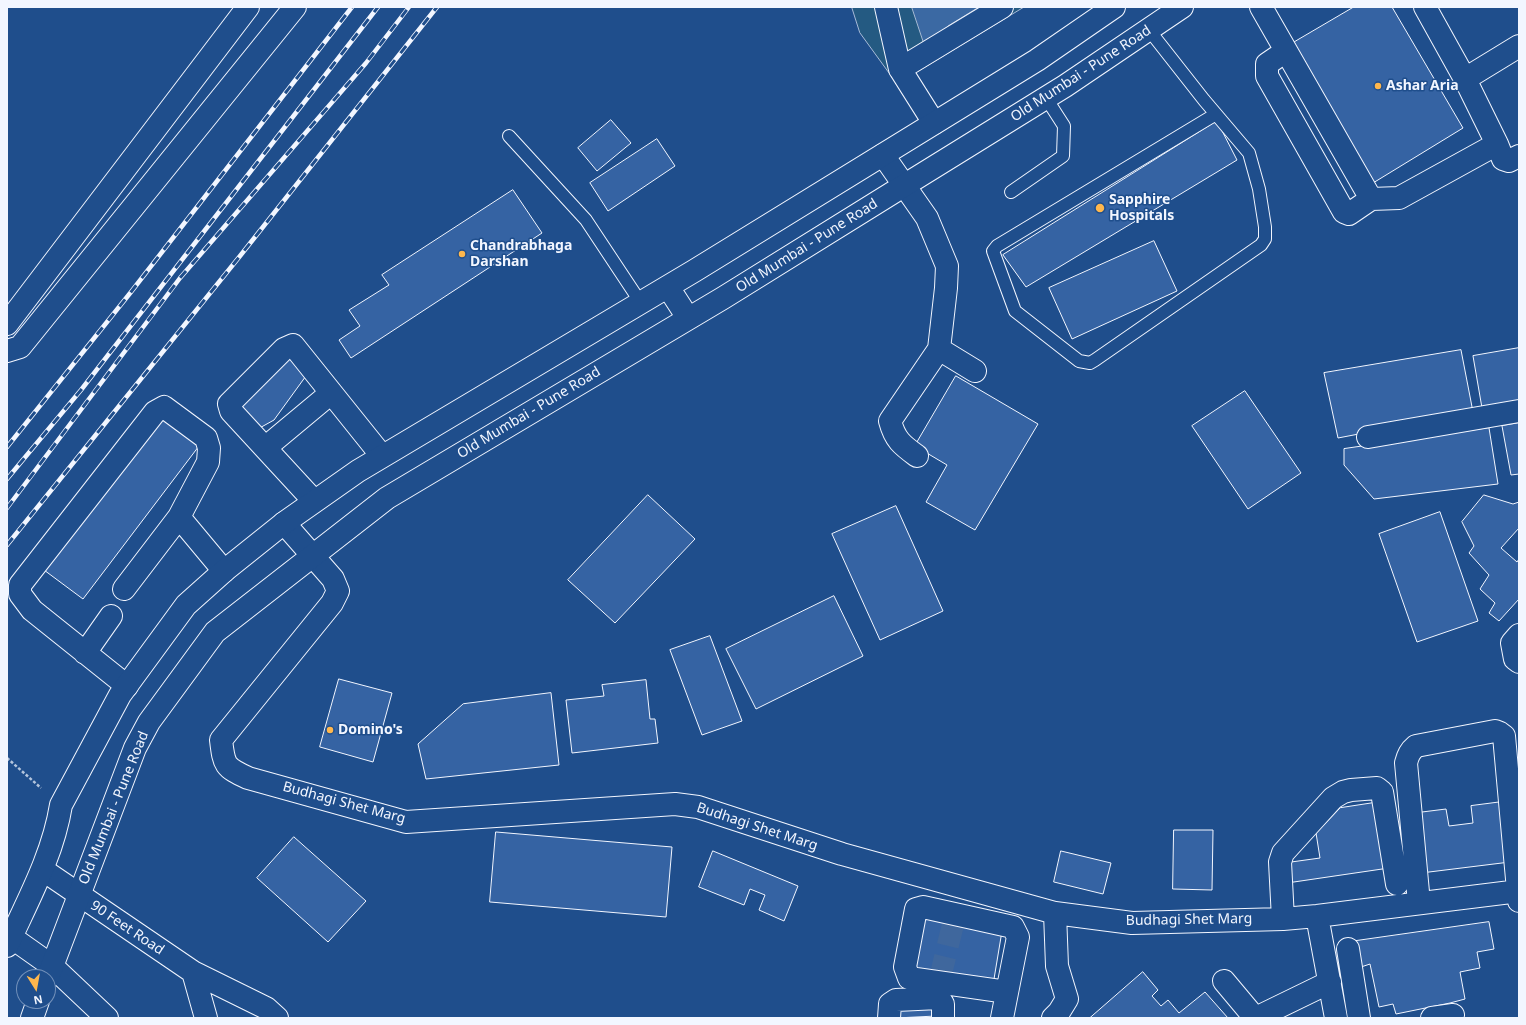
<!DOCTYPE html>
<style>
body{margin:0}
#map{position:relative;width:1526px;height:1025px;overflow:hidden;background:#1f4e8c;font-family:"Noto Sans",sans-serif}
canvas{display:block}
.frame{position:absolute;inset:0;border:8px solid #f2f6ff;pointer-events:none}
.north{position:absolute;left:16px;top:969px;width:40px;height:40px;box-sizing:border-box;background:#1f4e8c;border:1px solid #7391ba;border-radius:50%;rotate:169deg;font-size:11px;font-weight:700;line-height:16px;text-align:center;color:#f2f6ff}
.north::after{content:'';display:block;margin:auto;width:14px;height:18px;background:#ffb74d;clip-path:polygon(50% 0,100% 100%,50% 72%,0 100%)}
</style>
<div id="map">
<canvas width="1526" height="1025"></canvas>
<div class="frame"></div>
<div class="north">N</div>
</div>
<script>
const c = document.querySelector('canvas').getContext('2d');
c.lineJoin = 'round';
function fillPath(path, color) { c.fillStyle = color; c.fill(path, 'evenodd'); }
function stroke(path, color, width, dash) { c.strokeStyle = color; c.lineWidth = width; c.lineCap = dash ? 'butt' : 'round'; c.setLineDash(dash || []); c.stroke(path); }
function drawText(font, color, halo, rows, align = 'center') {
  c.font = font + ' "Noto Sans",sans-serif'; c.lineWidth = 3; c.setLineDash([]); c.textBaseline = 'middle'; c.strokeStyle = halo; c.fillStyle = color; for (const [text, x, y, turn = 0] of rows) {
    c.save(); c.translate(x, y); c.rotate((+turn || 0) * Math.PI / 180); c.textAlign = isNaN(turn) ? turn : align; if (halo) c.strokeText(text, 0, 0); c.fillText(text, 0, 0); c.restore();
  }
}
const green = new Path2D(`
 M 852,7 L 1024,7 L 897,84 L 860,33 Z`);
fillPath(green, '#245a82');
stroke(green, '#a8bbd7', 1);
const water = new Path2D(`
 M 912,7 L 979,7 L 948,26 L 949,32 L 925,46 Z`);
fillPath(water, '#3b69a3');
stroke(water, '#a8bbd7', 1);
const building = new Path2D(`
 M 1354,7 L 1392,7 L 1463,128 L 1373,183 L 1293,43 Z
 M 611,120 L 631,143 L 597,171 L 578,148 Z
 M 1217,121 L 1237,160 L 1026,287 L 1003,255 Z
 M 657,139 L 675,166 L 608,211 L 590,183 Z
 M 513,190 L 542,233 L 351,358 L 339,340 L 360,326 L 349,310 L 389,285 L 382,275 Z
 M 1154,241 L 1177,291 L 1072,339 L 1049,288 Z
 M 1519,348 L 1519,402 L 1482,408 L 1473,356 Z
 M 1461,350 L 1473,412 L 1338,438 L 1324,373 Z
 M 291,352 L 311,369 L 274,420 L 256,430 L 234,410 Z
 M 956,376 L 1038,424 L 975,530 L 926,502 L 947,465 L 915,446 Z
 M 1245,391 L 1301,473 L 1248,509 L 1192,426 Z
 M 163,413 L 202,442 L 83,599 L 44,570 Z
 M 1519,423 L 1519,474 L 1511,475 L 1502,426 Z
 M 1489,428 L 1498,484 L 1374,499 L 1344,465 L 1344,449 Z
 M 648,495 L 695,539 L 615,623 L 568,580 Z
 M 1484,495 L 1513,504 L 1519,502 L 1519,528 L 1501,548 L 1517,562 L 1519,559 L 1519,599 L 1499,621 L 1489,613 L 1495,603 L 1480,589 L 1489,575 L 1469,553 L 1474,546 L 1462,522 Z
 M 896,506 L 943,611 L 880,640 L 832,534 Z
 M 1440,512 L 1478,621 L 1417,642 L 1379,534 Z
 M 834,596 L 863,656 L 756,709 L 726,649 Z
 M 710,636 L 742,721 L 702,735 L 670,650 Z
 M 339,679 L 392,693 L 373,762 L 320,747 Z
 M 646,680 L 650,719 L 655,719 L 658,743 L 572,753 L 566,700 L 604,696 L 602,685 Z
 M 551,693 L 559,765 L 426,779 L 418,744 L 463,704 Z
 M 1380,802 L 1389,868 L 1287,883 L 1284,863 L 1320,858 L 1316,833 L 1340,808 Z
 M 1502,802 L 1510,862 L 1421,873 L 1414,813 L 1446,809 L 1449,826 L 1473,823 L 1471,806 Z
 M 1174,830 L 1213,830 L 1212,890 L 1173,889 Z
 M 496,832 L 672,847 L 666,917 L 490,902 Z
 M 294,837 L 366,901 L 328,942 L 257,878 Z
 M 713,851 L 798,886 L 784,921 L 759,910 L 765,895 L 750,889 L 744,905 L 699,887 Z
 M 1061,851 L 1111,863 L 1103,894 L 1054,882 Z
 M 920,912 L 1003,925 L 993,985 L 911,972 Z
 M 1489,922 L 1494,949 L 1477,952 L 1480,968 L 1460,972 L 1465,999 L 1450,1003 L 1396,1014 L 1393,1004 L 1379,1007 L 1370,964 L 1361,967 L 1356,941 Z
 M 1143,972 L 1158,990 L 1152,996 L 1161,1006 L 1168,1000 L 1179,1013 L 1205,992 L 1228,1018 L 1090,1018 Z
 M 936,1003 L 936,1016 L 896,1018 L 897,1005 Z`);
fillPath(building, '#3563a3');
stroke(building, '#f2f6ff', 1);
stroke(new Path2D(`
 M 940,978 L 955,916`), '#3f679d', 22, [22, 11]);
const lane = new Path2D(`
 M 1149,30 L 1204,100 L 1249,153 L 1259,189 L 1265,227 L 1265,239 L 1261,245 L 1095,360 L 1090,363 L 1079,361 L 1015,311 L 993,251 L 997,246 L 1216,114
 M 509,136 L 586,220 L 641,303
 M 1011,192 L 1063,156 L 1064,126 L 1046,98`);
const street = new Path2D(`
 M 886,7 L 900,69 L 1002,7
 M 1261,7 L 1371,199 L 1399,198 L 1497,144 L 1465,79 L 1425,7
 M 1286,51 L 1267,64 L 1267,76 L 1344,212 L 1349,214 L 1371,199
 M 900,69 L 934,123
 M 1465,79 L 1519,46
 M 1497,144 L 1503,159 L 1509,161 L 1519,156
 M 883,155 L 927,218 L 947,266 L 946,288 L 939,349 L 890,421 C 895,440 902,445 917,456
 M 7,324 L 248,7
 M 939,349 L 975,371
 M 7,351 L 20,347 L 295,7
 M 1368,437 L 1519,411
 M 265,448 L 331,393
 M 314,501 L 231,411 L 229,404 L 284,349 L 293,345 L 382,456
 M 284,523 L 333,579 L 338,591 L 332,603 L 221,740 C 224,765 224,767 248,778 L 406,822 L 675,804 L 698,807 L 842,854 L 1055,913 L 1132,923 L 1283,919 L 1317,916 L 1519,891
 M 124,589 L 179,517
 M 1519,635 L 1512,643 L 1515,659 L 1519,662
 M 85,653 L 111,616
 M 127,686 L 32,610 L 20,594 L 20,585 L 155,412 L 164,407 L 206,438 L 209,448 L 208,462 L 179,517 L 224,571
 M 43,870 L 193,972
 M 1419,903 L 1406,763 C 1408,755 1410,751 1416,746 L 1495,731 L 1500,733 L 1504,736 L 1519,901
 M 1317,916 L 1336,1018
 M 1283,919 L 1280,862 L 1283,853 L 1333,798 L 1343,792 L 1351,790 L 1377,788 L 1382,792 L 1397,884
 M 11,937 L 52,966 L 107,1018
 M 1348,949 L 1359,1018
 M 1224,981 L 1255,1018
 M 206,1018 L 193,972 L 266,1008 L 277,1018
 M 889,1018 L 890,1004 L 896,1000 L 939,998 L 943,1004 L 943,1018
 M 1002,1018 L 1018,937 L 1013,927 L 923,907 L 916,909 L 905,967 L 909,978 L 1007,992
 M 1053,1018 L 1059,1012 L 1067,999 L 1057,966 L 1055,913
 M 1256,1018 L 1330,982
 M 1432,1018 L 1453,1015`);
const secondary = new Path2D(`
 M 668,287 L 688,318
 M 7,946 C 28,900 53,855 61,805 L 120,695 L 186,605 L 224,571 L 284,523 L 358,471 L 694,271 L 1037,60 L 1114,7
 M 48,977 L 135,748 L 149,722 L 215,632 L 387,498 L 723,298 L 905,185 L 1065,86 L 1182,7
 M 32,1018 L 38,1001`);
stroke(lane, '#f2f6ff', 14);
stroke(street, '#f2f6ff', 24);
stroke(secondary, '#f2f6ff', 24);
stroke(new Path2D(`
 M 7,758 L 41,788`), '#b3c4dc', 2.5, [3, 2]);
stroke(lane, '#1f4e8c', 12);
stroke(street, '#1f4e8c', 22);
stroke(secondary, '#1f4e8c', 22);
const rail = new Path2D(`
 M 7,447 L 131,292 L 352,7
 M 7,479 L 81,390 L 378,7
 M 7,508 L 180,278 L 366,63 L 409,7
 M 7,545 L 240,256 L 437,7`);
stroke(rail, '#f2f6ff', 4.5);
stroke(rail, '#1f4e8c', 3, [9]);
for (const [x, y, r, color] of [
 [1378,86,4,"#ffb74d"],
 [1100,208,5,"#ffb74d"],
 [462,254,4,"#ffb74d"],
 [330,730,4,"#ffb74d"]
]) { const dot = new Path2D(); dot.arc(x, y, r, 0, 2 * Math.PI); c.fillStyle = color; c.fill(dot); stroke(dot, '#1f4e8c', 1.5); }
drawText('14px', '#f2f6ff', '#1f4e8c', [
 ["Old Mumbai - Pune Road",1081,74,-33],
 ["Old Mumbai - Pune Road",807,246,-32],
 ["Old Mumbai - Pune Road",529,413,-31],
 ["Budhagi Shet Marg",344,803,15],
 ["Old Mumbai - Pune Road",114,808,-68],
 ["Budhagi Shet Marg",757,827,18],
 ["Budhagi Shet Marg",1189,920,-1],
 ["90 Feet Road",127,928,34]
]);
drawText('bold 14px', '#f2f6ff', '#1f4e8c', [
 ["Ashar Aria",1386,86],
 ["Sapphire",1109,200],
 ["Hospitals",1109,216],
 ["Chandrabhaga",470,246],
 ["Darshan",470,262],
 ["Domino's",338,730]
], 'left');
</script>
